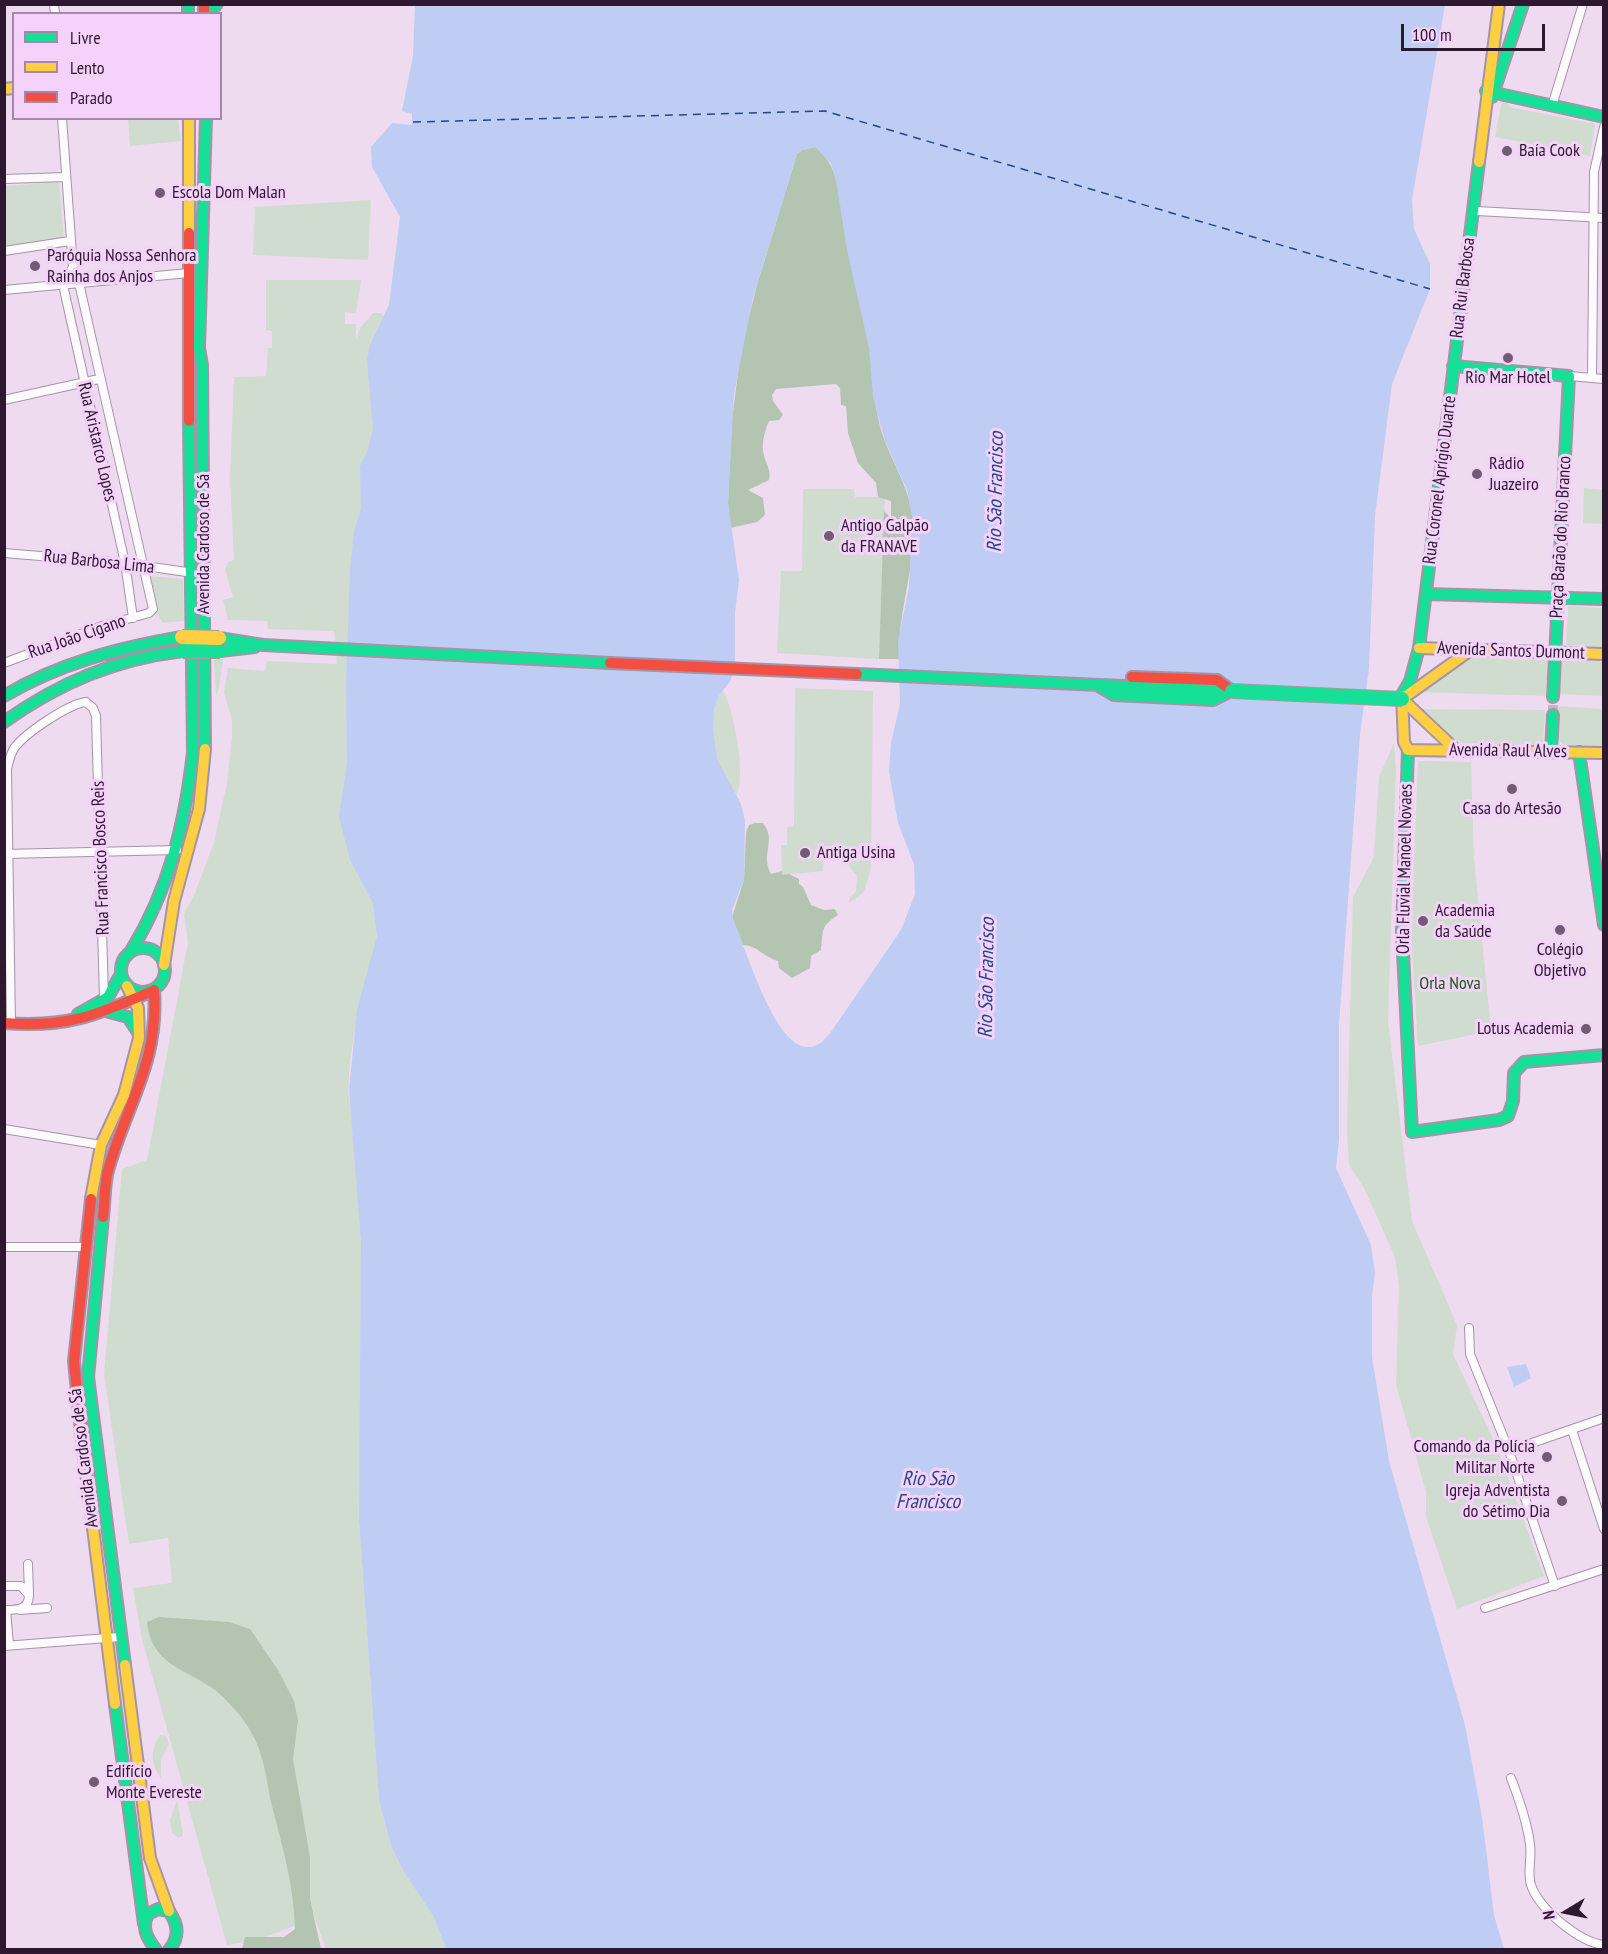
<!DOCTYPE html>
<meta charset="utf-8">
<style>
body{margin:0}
#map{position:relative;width:1608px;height:1954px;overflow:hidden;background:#eedbf0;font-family:"PT Sans Narrow",sans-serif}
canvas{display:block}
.frame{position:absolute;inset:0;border:6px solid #2d1830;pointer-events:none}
.legend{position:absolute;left:12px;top:12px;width:210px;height:108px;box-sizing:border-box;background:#f4d2f9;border:2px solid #a488a9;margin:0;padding:8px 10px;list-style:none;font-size:18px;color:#2d1830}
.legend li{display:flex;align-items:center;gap:12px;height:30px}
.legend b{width:30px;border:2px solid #a488a9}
.north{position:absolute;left:1536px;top:1882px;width:60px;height:60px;-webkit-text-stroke:4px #f4d2f9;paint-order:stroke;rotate:260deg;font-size:16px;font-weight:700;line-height:24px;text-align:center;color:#2d1830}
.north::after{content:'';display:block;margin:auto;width:21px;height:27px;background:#2d1830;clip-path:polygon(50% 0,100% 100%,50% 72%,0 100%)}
.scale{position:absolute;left:1401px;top:24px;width:144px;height:27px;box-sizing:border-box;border:3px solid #2d1830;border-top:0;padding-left:8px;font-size:18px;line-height:21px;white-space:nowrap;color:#2d1830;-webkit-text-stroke:4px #f4d2f9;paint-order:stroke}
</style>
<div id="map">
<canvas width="1608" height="1954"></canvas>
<div class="frame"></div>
<ul class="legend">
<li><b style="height:8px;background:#16e098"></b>Livre</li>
<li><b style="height:8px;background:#ffcf43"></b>Lento</li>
<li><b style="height:8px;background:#f24e42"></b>Parado</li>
</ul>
<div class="north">N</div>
<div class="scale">100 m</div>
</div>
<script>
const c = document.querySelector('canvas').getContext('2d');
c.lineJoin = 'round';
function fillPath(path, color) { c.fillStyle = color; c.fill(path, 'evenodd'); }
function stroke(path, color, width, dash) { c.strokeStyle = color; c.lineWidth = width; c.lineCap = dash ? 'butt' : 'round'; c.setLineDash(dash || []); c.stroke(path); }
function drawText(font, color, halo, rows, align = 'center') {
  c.font = font + ' "PT Sans Narrow",sans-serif'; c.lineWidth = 6; c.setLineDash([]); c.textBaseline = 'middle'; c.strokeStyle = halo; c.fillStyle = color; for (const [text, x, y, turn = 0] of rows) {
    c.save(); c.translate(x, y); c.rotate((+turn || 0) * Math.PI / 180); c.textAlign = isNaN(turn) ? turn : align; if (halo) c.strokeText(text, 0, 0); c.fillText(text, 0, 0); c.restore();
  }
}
fillPath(new Path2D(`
 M 1502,100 L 1507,101 L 1510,107 L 1595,124 L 1590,156 L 1495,137 Z
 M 128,119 L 178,119 L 181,141 L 130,146 Z
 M 59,182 L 64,239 L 5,246 L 5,186 Z
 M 371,200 L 368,260 L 253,255 L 255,207 Z
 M 266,280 L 361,280 L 356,313 L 345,312 L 345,324 L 356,324 L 356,340 L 360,328 L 373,313 L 381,313 L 388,320 L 377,936 C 366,989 335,1077 356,1130 C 358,1135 363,1140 367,1144 L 359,1519 L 379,1800 L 391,1846 L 404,1872 L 434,1917 L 446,1949 L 326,1949 L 314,1915 C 286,1932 259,1940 227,1945 L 142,1639 L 133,1588 L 172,1583 L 168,1538 L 129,1544 L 104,1374 L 122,1169 L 147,1160 L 188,942 L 184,914 L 195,893 L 214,842 L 227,783 L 232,738 L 232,720 L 224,693 L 228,668 L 265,671 L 267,661 L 337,664 L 334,631 L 268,629 L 267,621 L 228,620 L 223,600 L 233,597 L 225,570 L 228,562 L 234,560 L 230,477 L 234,377 L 266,376 L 268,348 L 272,348 L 272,331 L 266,330 Z
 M 1584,488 L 1603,490 L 1603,524 L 1583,523 Z
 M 803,489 L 854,489 L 855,497 L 885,497 L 879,659 L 777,653 L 781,571 L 802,571 Z
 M 149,576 L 183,579 L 184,621 L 163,623 L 155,612 Z
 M 1568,606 L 1603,608 L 1603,647 L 1566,645 Z
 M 1471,654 L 1548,656 L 1546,696 L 1419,692 Z
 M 1573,657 L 1603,658 L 1603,696 L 1559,694 L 1559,667 L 1564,659 Z
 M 214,659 L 223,659 L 219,688 L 216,696 Z
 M 795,688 L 873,691 L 871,869 L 864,892 L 849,903 L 850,897 L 856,892 L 857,876 L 845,862 L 843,854 L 833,848 L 824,851 L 823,871 L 782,875 L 781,845 L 787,845 L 787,827 L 794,826 Z
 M 723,691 C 734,709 747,779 736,796 C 733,788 728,782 724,775 C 712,753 706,711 723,691 Z
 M 1556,706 L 1603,709 L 1603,748 C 1561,747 1554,753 1556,706 Z
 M 1417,709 L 1545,710 L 1543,745 L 1460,743 Z
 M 1394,743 L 1396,769 L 1388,1020 L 1412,1221 L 1457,1325 L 1453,1354 L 1496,1445 L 1544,1576 L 1457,1609 L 1426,1517 L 1426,1492 L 1396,1384 L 1399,1286 L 1395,1257 L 1364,1188 L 1349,1165 L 1347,1129 L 1353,897 L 1374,857 L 1379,777 Z
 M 1418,761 L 1471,762 L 1474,858 L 1491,1031 L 1418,1046 L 1411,935 Z
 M 160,1735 L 166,1736 L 169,1743 L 161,1760 L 161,1778 C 150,1764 150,1749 160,1735 Z
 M 177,1800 L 183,1835 L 179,1838 L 172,1833 L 170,1820 Z`), '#d0dccf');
fillPath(new Path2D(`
 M 815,147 C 843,164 842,222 848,252 C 854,283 863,314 869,345 C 874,372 873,399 880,426 C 888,457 908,482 912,515 C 918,564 897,611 899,659 L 879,659 L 884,511 L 891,518 L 891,501 L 878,497 L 876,483 L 858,463 L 848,433 L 846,406 L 841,405 L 840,388 L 836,384 L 776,389 L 772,395 L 773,401 L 783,415 L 779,420 L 769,421 C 765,430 762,441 763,451 C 764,462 772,469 769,480 L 748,490 L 763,498 L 765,515 L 757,522 L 730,528 L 728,503 L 732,420 L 741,349 L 757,285 L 797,154 L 802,150 Z
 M 755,823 L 763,823 C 777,840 760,855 771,874 L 782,871 L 782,875 L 789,874 L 799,879 L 799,884 L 803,887 L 811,905 L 824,910 L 835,909 L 838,915 C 821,926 823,929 821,950 L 811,956 L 810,968 L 792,978 L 779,968 L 778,961 C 764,957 756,945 743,945 L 732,917 L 744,880 L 746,832 L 749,825 Z
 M 159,1617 L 229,1622 L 250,1629 L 278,1670 L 294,1701 L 298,1720 L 293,1759 L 310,1857 L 310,1899 L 321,1949 L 242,1949 L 245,1937 L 284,1937 L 295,1929 C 294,1885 282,1845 271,1802 C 266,1778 264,1754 251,1732 C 243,1717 228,1701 215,1690 C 186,1669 151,1665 147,1622 Z`), '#b3c4b1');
fillPath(new Path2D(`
 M 415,5 L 1445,5 L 1412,200 L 1414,229 L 1430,264 L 1430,289 L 1392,384 L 1375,516 L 1369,668 L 1360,734 L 1339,1025 L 1339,1140 L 1336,1168 L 1371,1245 L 1375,1273 L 1372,1296 L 1372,1357 L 1389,1461 L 1465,1725 L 1482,1817 L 1494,1915 L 1504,1949 L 446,1949 L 434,1917 L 404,1872 L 391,1846 L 379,1800 L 359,1519 L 361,1241 L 349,1090 L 357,1010 L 377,936 L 373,903 L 350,860 L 339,817 L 347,763 L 346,685 L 350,570 L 354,531 L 361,509 L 360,466 L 368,450 L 373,429 L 367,361 L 370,345 L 389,305 L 400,217 L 372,167 L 371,147 L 392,123 L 412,125 L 412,114 L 402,111 L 413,56 ZM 815,147 L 831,163 L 836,180 L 847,250 L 869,348 L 873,397 L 885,441 L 907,490 L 912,517 L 909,587 L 898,641 L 900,704 L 891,743 L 889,771 L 898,823 L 914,864 L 915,894 L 901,930 L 831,1032 C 825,1039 819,1047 809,1047 C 774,1049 746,947 733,920 L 732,910 L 744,880 L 745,821 L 741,804 L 717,759 L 713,730 L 714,709 L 719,696 L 731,680 L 735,663 L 735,613 L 739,580 L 728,503 L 734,394 L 753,298 L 797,154 L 802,150 Z
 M 1526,1364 L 1531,1378 L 1514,1387 L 1507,1367 Z`), '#bfccf4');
stroke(new Path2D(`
 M 413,122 L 825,111 L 1430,289`), '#23468a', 1.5, [8, 6]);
stroke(new Path2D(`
 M 1553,715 L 1553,697`), '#c7b4ca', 10, [10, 5]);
const street = new Path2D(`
 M 54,4 L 55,14
 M 1552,106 L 1583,4
 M 4,179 L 66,177
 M 1477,211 L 1604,218
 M 4,251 L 70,241
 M 73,267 L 63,285 L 125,563 L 133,618
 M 4,290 L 189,273
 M 1569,376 L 1604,379
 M 1592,378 L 1594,172 L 1604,127
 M 4,400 L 99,379
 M 4,553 L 125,563 L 193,573
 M 4,663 L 102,626 L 149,613 L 153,609 L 79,283 L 73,267 L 62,118
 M 4,854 L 177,850
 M 11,1024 L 7,769 C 9,761 10,754 15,747 C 26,733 68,704 86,702 L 93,708 L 96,716 L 104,999
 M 4,1129 L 101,1145
 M 4,1247 L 86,1247
 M 1469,1328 L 1470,1354 L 1509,1451 L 1555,1586
 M 1572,1430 L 1604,1529
 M 1509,1451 L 1604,1418
 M 28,1564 L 29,1594
 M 4,1586 L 21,1586 L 29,1595 C 29,1609 18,1610 6,1610 L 9,1645
 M 1485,1608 L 1604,1569
 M 20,1610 L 47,1608
 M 4,1646 L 120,1637
 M 1511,1778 C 1519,1799 1527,1821 1530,1844 C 1532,1857 1527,1872 1531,1885 C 1539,1909 1579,1942 1604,1945`);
const fast = new Path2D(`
 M 188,4 L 188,14
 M 208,14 L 217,4
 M 1486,91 L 1604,117
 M 1492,97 L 1523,4
 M 1453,366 L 1569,376 L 1553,697
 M 1426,594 L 1604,599
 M 219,638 L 263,645 L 610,663
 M 220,651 L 255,647
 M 857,674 L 1232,691
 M 1097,685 L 1114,695 L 1213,700 L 1229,692
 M 1403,693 L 1410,681 L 1419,648 L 1479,162
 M 4,696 C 60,663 118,648 182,637
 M 4,722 C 59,683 115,659 183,651
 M 205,749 L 202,365 L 199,348 L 206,118
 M 1408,750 L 1402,932 L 1412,1132 L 1499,1120 L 1508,1116 L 1513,1101 L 1514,1073 L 1524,1062 L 1604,1055
 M 1551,752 L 1553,715
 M 1579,752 L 1604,925
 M121 970a22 22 0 1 1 44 0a22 22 0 1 1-44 0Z
 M 131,951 C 169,889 185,824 193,752 L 189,421
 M 109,1012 L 128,1017 L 139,1034
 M 78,1014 L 108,997 L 121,974
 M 103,1217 L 88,1377 L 125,1665
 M 115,1704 L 144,1924
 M 156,1950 C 147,1938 141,1928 148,1914 L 158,1909 L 169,1911 C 178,1924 180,1937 169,1950`);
const slow = new Path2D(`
 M 4,89 L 14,88
 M 189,118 L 189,233
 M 1479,162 L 1499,4
 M 1419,648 L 1604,654
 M 1402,696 L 1404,742 L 1408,750 L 1604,753
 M 1457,751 L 1402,699 L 1472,649
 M 164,965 L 174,901 L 199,809 L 205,749
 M 91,1199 L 101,1145 L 124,1095 L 139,1038 L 138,1008 L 127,986
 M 81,1432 L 115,1704
 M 125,1665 L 150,1858 L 169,1911`);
const jam = new Path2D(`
 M 204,4 L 204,14
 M 189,233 L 189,421
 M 610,663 L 857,674
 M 1132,677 L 1217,680 L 1232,691
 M 4,1023 C 65,1028 95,1016 150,992
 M 103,1217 C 105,1201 104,1182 109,1167 C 128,1102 159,1061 154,990
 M 81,1432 L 74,1361 L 91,1199`);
stroke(street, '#a593a7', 10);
stroke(fast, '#a593a7', 14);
stroke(slow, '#a593a7', 14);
stroke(jam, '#a593a7', 14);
stroke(street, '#fcfafd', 8);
stroke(fast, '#16e098', 10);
stroke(slow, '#ffcf43', 10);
stroke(jam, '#f24e42', 10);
const fastBridge = new Path2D(`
 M 183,651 L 220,651
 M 1232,691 L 1402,699`);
const slowBridge = new Path2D(`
 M 182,637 L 219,638`);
stroke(fastBridge, '#a99b9c', 16, []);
stroke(slowBridge, '#a99b9c', 16, []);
stroke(fastBridge, '#16e098', 14);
stroke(slowBridge, '#ffcf43', 14);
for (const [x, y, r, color] of [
 [1507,151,6,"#715c73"],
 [160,193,6,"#715c73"],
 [35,266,6,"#715c73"],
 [1508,358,6,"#715c73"],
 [1477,474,6,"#715c73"],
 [829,536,6,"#715c73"],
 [1512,789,6,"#715c73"],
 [805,853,6,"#715c73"],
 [1423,921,6,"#715c73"],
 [1560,930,6,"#715c73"],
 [1586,1029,6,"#715c73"],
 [1547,1457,6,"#715c73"],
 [1562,1501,6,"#715c73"],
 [94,1782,6,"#715c73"]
]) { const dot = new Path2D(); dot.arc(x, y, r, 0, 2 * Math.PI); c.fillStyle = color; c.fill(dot); stroke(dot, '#f4d2f9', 2); }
drawText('18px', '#2d1830', '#f4d2f9', [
 ["Baía Cook",1519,151],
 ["Escola Dom Malan",172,193],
 ["Paróquia Nossa Senhora",47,256],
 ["Rainha dos Anjos",47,277],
 ["Rio Mar Hotel",1508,378,"center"],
 ["Rádio",1489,464],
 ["Juazeiro",1489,485],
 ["Antigo Galpão",841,526],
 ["da FRANAVE",841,547],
 ["Casa do Artesão",1512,809,"center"],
 ["Antiga Usina",817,853],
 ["Academia",1435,911],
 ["da Saúde",1435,932],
 ["Colégio",1560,950,"center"],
 ["Objetivo",1560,971,"center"],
 ["Lotus Academia",1574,1029,"right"],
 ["Comando da Polícia",1535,1447,"right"],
 ["Militar Norte",1535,1468,"right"],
 ["Igreja Adventista",1550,1491,"right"],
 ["do Sétimo Dia",1550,1512,"right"],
 ["Edifício",106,1772],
 ["Monte Evereste",106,1793]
], 'left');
drawText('18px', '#2d1830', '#f4d2f9', [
 ["Rua Rui Barbosa",1463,288,-83],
 ["Rua Aristarco Lopes",97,442,77],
 ["Rua Coronel Aprígio Duarte",1440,480,-83],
 ["Praça Barão do Rio Branco",1561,537,-87],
 ["Avenida Cardoso de Sá",204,544,-90],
 ["Rua Barbosa Lima",99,562,6],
 ["Rua João Cigano",77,637,-19],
 ["Avenida Santos Dumont",1511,651,2],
 ["Avenida Raul Alves",1508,751,1],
 ["Rua Francisco Bosco Reis",101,858,-92],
 ["Orla Fluvial Manoel Novaes",1405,869,-89],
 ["Avenida Cardoso de Sá",84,1458,-97]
]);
drawText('18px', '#165711', '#f4d2f9', [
 ["Orla Nova",1450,984]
]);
drawText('italic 20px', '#23468a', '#f4d2f9', [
 ["Rio São Francisco",996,492,-89],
 ["Rio São Francisco",987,978,-89],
 ["Rio São",928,1479],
 ["Francisco",928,1502]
]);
</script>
